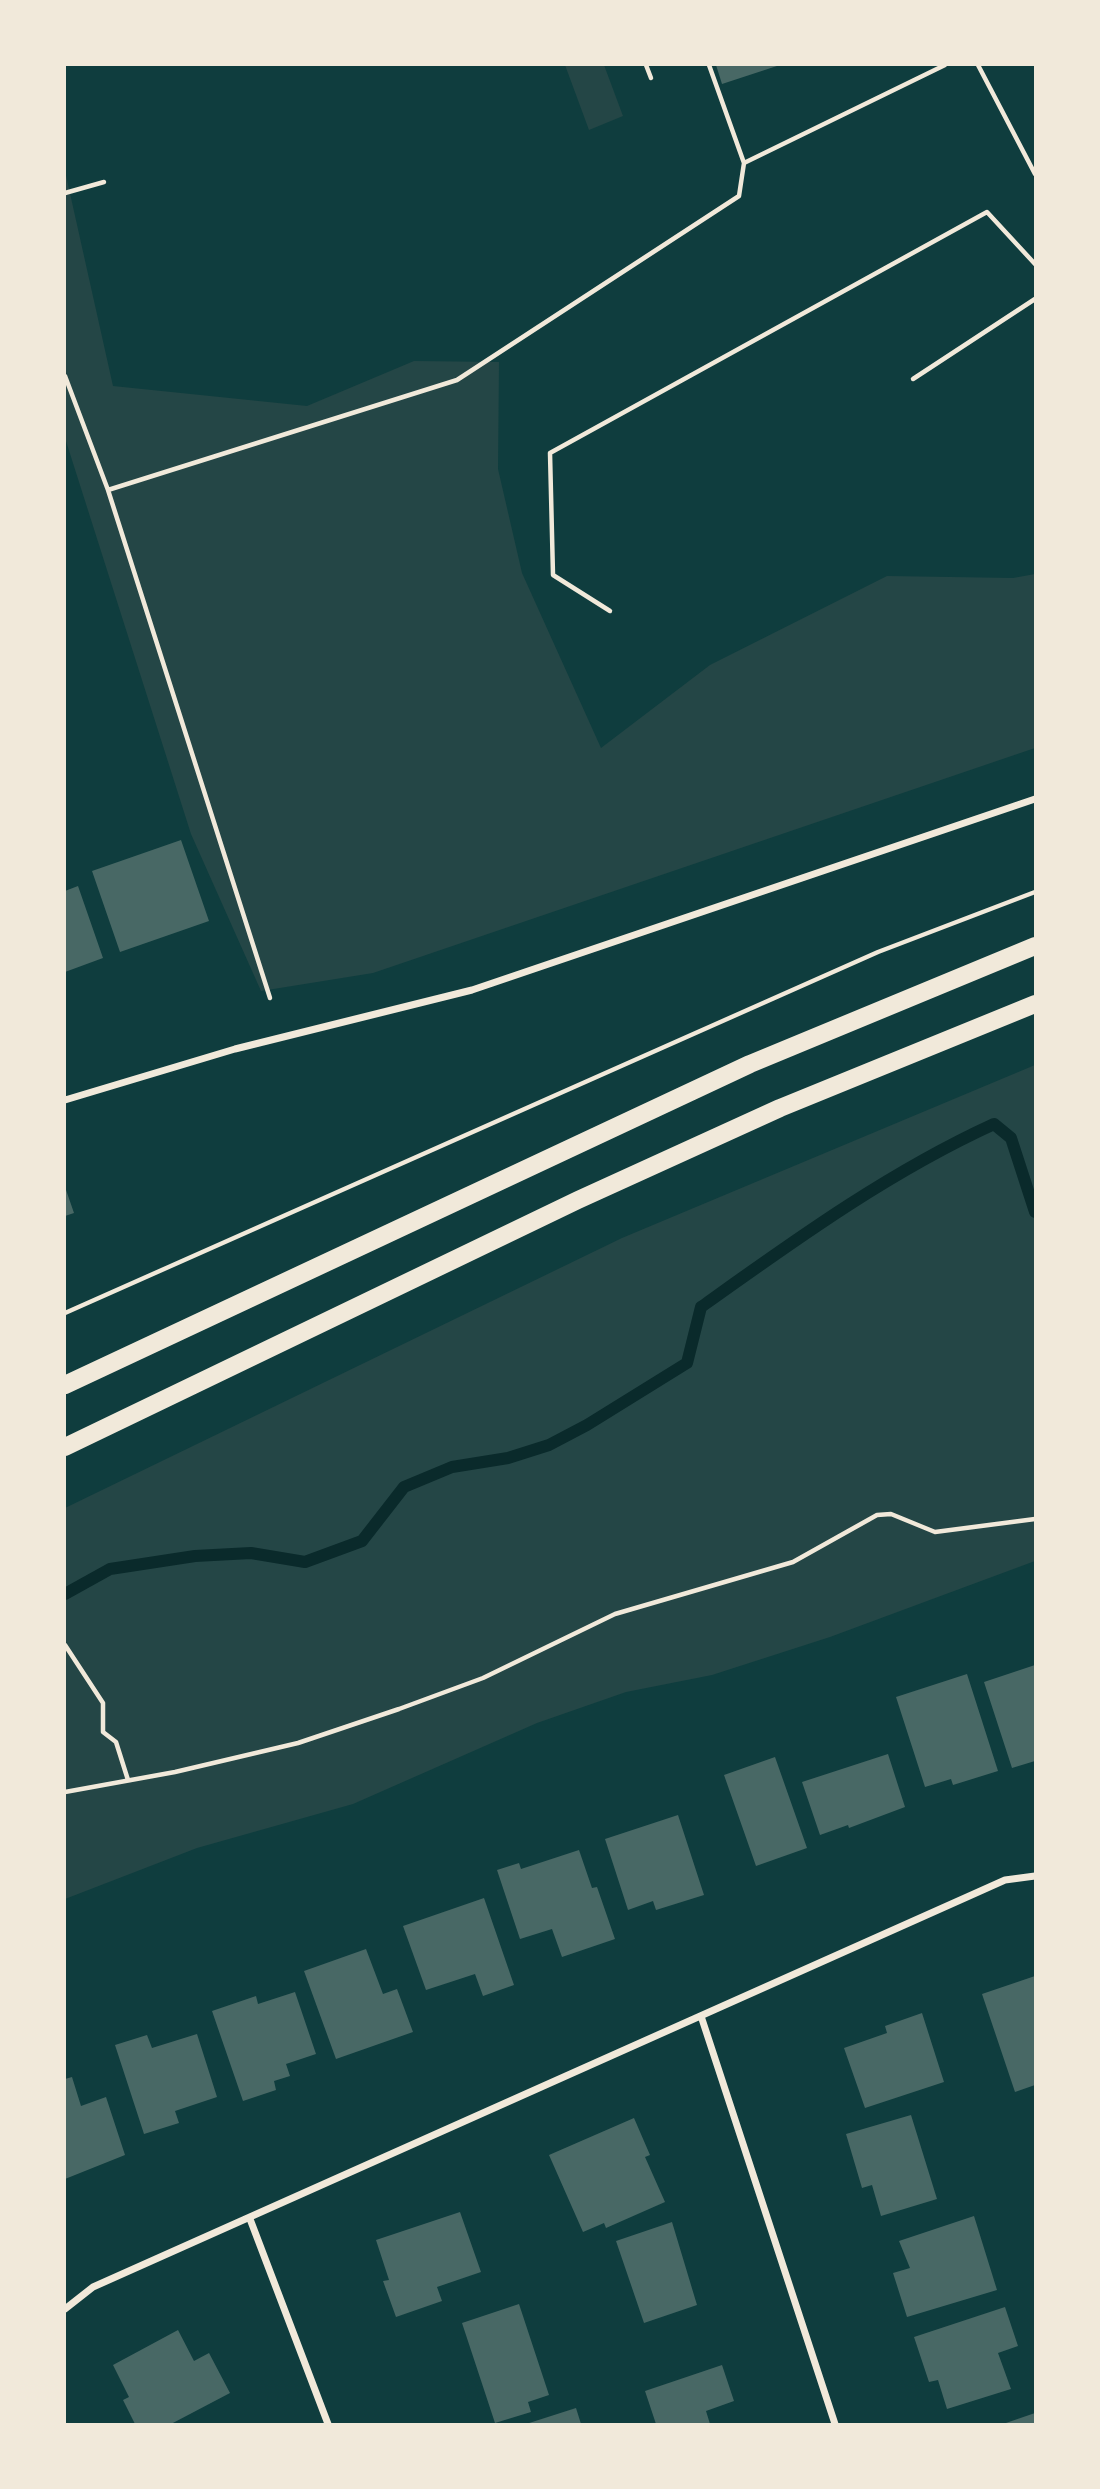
<!DOCTYPE html>
<style>
body{margin:0}
#map{position:relative;width:1100px;height:2489px;overflow:hidden;background:#0f3d3e;font-family:"Alegreya Sans",sans-serif}
canvas{display:block}
.frame{position:absolute;inset:0;border:66px solid #f1e9da;pointer-events:none}
</style>
<div id="map">
<canvas width="1100" height="2489"></canvas>
<div class="frame"></div>
</div>
<script>
const c = document.querySelector('canvas').getContext('2d');
c.lineJoin = 'round';
function fillPath(path, color) { c.fillStyle = color; c.fill(path, 'evenodd'); }
function stroke(path, color, width, dash) { c.strokeStyle = color; c.lineWidth = width; c.lineCap = dash ? 'butt' : 'round'; c.setLineDash(dash || []); c.stroke(path); }
fillPath(new Path2D(`
 M 565,65 L 604,65 L 623,116 L 589,130 Z
 M 65,171 L 113,386 L 307,406 L 414,361 L 499,362 L 498,469 L 522,573 L 601,748 L 710,665 L 887,576 L 1013,578 L 1035,574 L 1035,748 L 373,973 L 261,991 L 191,834 L 65,438 Z
 M 1035,1065 L 1035,1561 L 830,1637 L 712,1675 L 626,1692 L 537,1723 L 353,1804 L 197,1848 L 65,1899 L 65,1508 L 622,1238 Z`), '#244646');
stroke(new Path2D(`
 M 65,1594 L 110,1569 L 195,1556 L 251,1553 L 305,1562 L 362,1541 L 404,1487 L 452,1467 L 508,1458 L 549,1445 L 587,1425 L 687,1363 L 701,1307 C 795,1240 889,1172 994,1124 L 1011,1138 L 1035,1212`), '#0a2a2b', 12);
fillPath(new Path2D(`
 M 716,65 L 780,65 L 722,84 Z
 M 181,840 L 209,921 L 120,952 L 92,871 Z
 M 78,886 L 103,958 L 65,972 L 65,891 Z
 M 65,1187 L 74,1213 L 65,1216 Z
 M 1035,1665 L 1035,1761 L 1012,1768 L 984,1682 Z
 M 967,1674 L 998,1771 L 953,1785 L 951,1779 L 925,1787 L 896,1697 Z
 M 888,1754 L 905,1807 L 849,1828 L 848,1825 L 820,1835 L 802,1782 Z
 M 775,1757 L 807,1848 L 756,1866 L 724,1775 Z
 M 678,1815 L 704,1895 L 656,1910 L 653,1901 L 628,1910 L 605,1839 Z
 M 579,1850 L 592,1888 L 597,1887 L 615,1939 L 562,1957 L 552,1929 L 520,1939 L 497,1870 L 519,1863 L 521,1869 Z
 M 484,1898 L 514,1985 L 483,1996 L 475,1974 L 426,1990 L 403,1926 Z
 M 366,1949 L 383,1994 L 397,1989 L 413,2032 L 336,2059 L 304,1971 Z
 M 1035,1976 L 1035,2085 L 1015,2092 L 982,1994 Z
 M 295,1992 L 316,2054 L 286,2064 L 290,2076 L 274,2081 L 276,2090 L 243,2101 L 212,2011 L 256,1996 L 258,2004 Z
 M 922,2013 L 944,2082 L 865,2108 L 844,2048 L 887,2033 L 885,2026 Z
 M 197,2034 L 217,2097 L 175,2111 L 179,2123 L 144,2134 L 115,2045 L 147,2035 L 152,2048 Z
 M 72,2077 L 81,2106 L 106,2097 L 125,2155 L 65,2179 L 65,2079 Z
 M 911,2115 L 937,2199 L 881,2216 L 872,2185 L 862,2188 L 846,2134 Z
 M 634,2118 L 650,2155 L 645,2157 L 665,2202 L 606,2228 L 604,2223 L 583,2232 L 549,2155 Z
 M 460,2212 L 481,2272 L 437,2287 L 442,2301 L 396,2317 L 383,2281 L 389,2280 L 376,2240 Z
 M 974,2216 L 997,2290 L 907,2317 L 893,2273 L 910,2268 L 899,2241 Z
 M 672,2222 L 697,2305 L 644,2323 L 616,2241 Z
 M 519,2304 L 549,2395 L 528,2402 L 531,2412 L 495,2423 L 462,2323 Z
 M 1005,2307 L 1018,2346 L 998,2353 L 1011,2389 L 947,2409 L 938,2380 L 929,2382 L 914,2337 Z
 M 178,2330 L 194,2361 L 209,2353 L 230,2393 L 171,2424 L 135,2424 L 123,2400 L 129,2397 L 113,2365 Z
 M 722,2365 L 734,2401 L 706,2411 L 710,2424 L 656,2424 L 645,2391 Z
 M 576,2408 L 581,2424 L 526,2424 Z
 M 1035,2413 L 1035,2424 L 1003,2424 Z`), '#486865');
stroke(new Path2D(`
 M 646,65 L 651,78
 M 709,65 L 744,163
 M 978,65 L 1035,174
 M 65,193 L 104,182
 M 65,376 L 108,490 L 457,380 L 739,196 L 744,163 L 945,65
 M 913,379 L 1035,299
 M 108,490 L 270,998
 M 610,611 L 553,575 L 550,453 L 987,212 L 1035,264
 M 65,1313 L 878,952 L 1035,892
 M 65,1645 L 103,1703 L 103,1732 L 116,1742 L 128,1780
 M 65,1792 L 175,1772 L 298,1743 L 399,1709 L 483,1678 L 615,1614 L 793,1562 L 877,1515 L 891,1514 L 935,1532 L 1035,1519`), '#f1e9da', 4.5);
stroke(new Path2D(`
 M 65,1100 L 235,1049 L 472,990 L 1035,799
 M 701,2016 L 835,2424
 M 250,2219 L 328,2424
 M 65,2309 L 93,2287 L 967,1897 L 1005,1880 L 1035,1876`), '#f1e9da', 7);
stroke(new Path2D(`
 M 65,1385 L 750,1064 L 1035,946
 M 65,1447 L 578,1200 L 780,1108 L 1035,1004`), '#f1e9da', 18);
</script>
